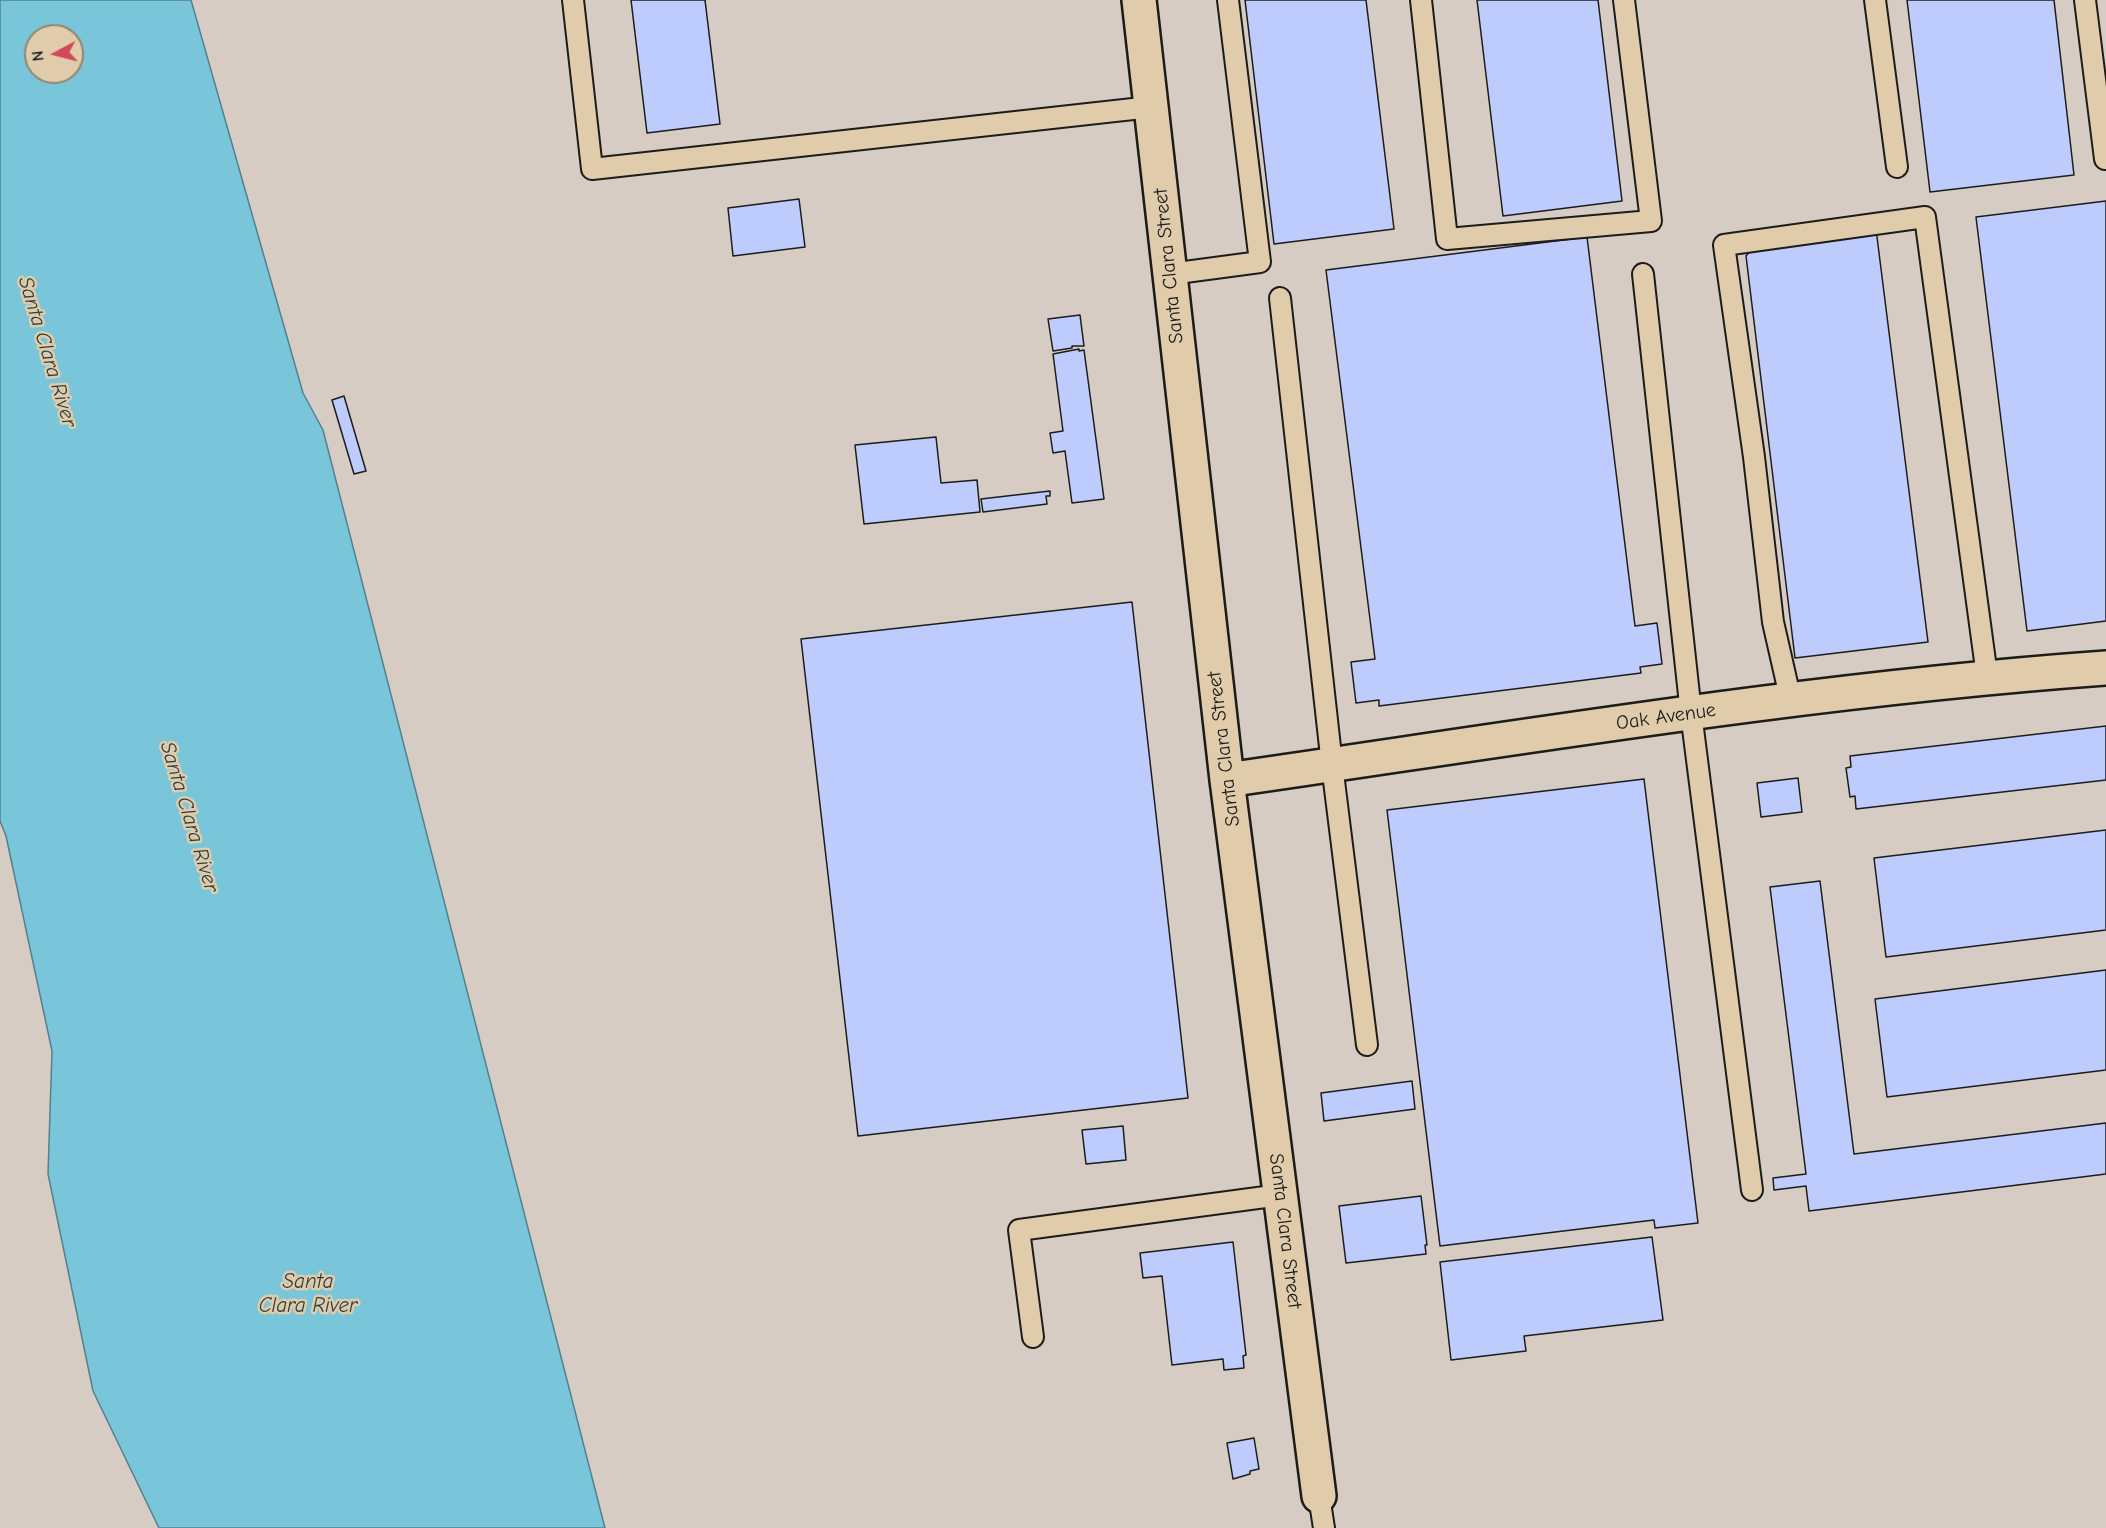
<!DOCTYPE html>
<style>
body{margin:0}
#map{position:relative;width:2106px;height:1528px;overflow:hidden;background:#d6ccc3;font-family:"Comic Neue",sans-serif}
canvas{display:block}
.north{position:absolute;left:24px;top:24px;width:60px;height:60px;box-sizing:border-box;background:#e0ccaa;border:2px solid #928671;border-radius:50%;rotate:263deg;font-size:16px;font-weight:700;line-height:24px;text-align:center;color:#1c1c1c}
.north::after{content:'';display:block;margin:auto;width:21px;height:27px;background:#d1495b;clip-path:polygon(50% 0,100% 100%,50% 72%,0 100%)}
</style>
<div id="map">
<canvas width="2106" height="1528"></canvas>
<div class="north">N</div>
</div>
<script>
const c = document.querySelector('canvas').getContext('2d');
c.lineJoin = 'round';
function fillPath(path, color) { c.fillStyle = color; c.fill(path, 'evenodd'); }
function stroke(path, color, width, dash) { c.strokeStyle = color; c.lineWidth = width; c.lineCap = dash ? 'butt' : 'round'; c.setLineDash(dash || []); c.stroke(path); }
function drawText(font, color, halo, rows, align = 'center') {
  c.font = font + ' "Comic Neue",sans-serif'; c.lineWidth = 5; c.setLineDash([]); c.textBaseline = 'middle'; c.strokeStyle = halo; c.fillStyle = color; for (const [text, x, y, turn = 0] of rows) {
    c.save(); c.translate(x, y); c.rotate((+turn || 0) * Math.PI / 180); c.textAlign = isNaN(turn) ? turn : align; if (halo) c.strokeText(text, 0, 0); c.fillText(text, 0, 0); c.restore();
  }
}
const water = new Path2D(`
 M 0,0 L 191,0 L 303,393 L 323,430 L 605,1528 L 159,1528 L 93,1391 L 48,1174 L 52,1051 L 6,836 L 0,821 ZM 36,36 L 72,36 L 72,72 L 36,72 Z`);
fillPath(water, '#79c5d9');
stroke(water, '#54818d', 1.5);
const building = new Path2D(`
 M 631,0 L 705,0 L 720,124 L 647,133 Z
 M 1245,0 L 1366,0 L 1394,229 L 1274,244 Z
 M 1477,0 L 1598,0 L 1622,201 L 1503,216 Z
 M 1907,0 L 2054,0 L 2074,175 L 1930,192 Z
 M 799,199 L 805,247 L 733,256 L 728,208 Z
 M 2106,201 L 2106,621 L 2027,631 L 1976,217 Z
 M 1876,229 L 1928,642 L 1795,658 L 1746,256 L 1757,243 Z
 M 1587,237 L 1635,626 L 1657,623 L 1662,664 L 1640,667 L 1641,673 L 1379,706 L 1379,700 L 1356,703 L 1351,662 L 1375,659 L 1326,270 Z
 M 1080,315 L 1084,346 L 1072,346 L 1072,348 L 1053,351 L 1048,319 Z
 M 1079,349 L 1079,351 L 1084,350 L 1104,499 L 1072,503 L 1065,451 L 1053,453 L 1050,433 L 1063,431 L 1053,354 Z
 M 344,396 L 366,471 L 354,474 L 332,400 Z
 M 936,437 L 941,483 L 977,480 L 980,512 L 864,524 L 855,445 Z
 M 1050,491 L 1050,496 L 1046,496 L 1047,504 L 983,512 L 981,499 Z
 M 1132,602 L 1188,1098 L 858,1136 L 801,639 Z
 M 2106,726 L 2106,780 L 1856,809 L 1855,796 L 1850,797 L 1846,768 L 1851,767 L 1850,756 Z
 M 1798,778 L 1802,812 L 1761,817 L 1757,783 Z
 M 1644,779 L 1698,1223 L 1655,1228 L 1654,1220 L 1440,1246 L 1387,810 Z
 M 2106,830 L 2106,930 L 1886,957 L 1874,858 Z
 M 1820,881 L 1854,1154 L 2106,1123 L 2106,1174 L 1809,1211 L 1806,1186 L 1774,1190 L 1773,1178 L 1806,1174 L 1770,887 Z
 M 2106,970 L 2106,1070 L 1887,1097 L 1875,999 Z
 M 1412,1081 L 1415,1109 L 1324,1121 L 1321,1093 Z
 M 1123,1126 L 1126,1160 L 1086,1164 L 1082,1130 Z
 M 1421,1196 L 1427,1245 L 1425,1245 L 1426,1254 L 1346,1263 L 1339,1206 Z
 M 1652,1237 L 1663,1320 L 1524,1336 L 1526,1351 L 1451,1360 L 1440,1262 Z
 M 1233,1242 L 1246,1355 L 1243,1356 L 1244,1368 L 1224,1370 L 1223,1359 L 1172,1365 L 1162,1276 L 1143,1278 L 1140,1253 Z
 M 1254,1438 L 1259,1469 L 1250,1471 L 1250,1474 L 1233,1479 L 1227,1443 Z`);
fillPath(building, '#bdccfc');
stroke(building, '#1c1c1c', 1.5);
const service = new Path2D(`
 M 573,0 L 592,169 L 1151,107
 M 1421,0 L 1447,239 L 1651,221 L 1624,0
 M 1875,0 L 1897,167
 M 2085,0 L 2105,159
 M 1170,274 L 1260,262 L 1228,0
 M 1643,274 L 1691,713 L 1752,1190
 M 1280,298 L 1332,765 L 1367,1045
 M 1791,701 L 1773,622 L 1754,457 L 1724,245 L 1925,217 L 1987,676
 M 1033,1337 L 1019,1230 L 1280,1195
 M 1319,1496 L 1324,1528`);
const minor = new Path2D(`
 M 1139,0 L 1227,780 L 1319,1496
 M 1227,780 C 1519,738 1812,689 2106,668`);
stroke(service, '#1c1c1c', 24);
stroke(minor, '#1c1c1c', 38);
stroke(service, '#e0ccaa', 20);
stroke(minor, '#e0ccaa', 33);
drawText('20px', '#1c1c1c', '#e0ccaa', [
 ["Santa Clara Street",1169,266,-96],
 ["Oak Avenue",1666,717,-8],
 ["Santa Clara Street",1224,749,-97],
 ["Santa Clara Street",1285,1231,83]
]);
drawText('italic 21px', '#2f3e42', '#e0ccaa', [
 ["Santa Clara River",47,352,73],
 ["Santa Clara River",189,817,73],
 ["Santa",308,1282],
 ["Clara River",308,1306]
]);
</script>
